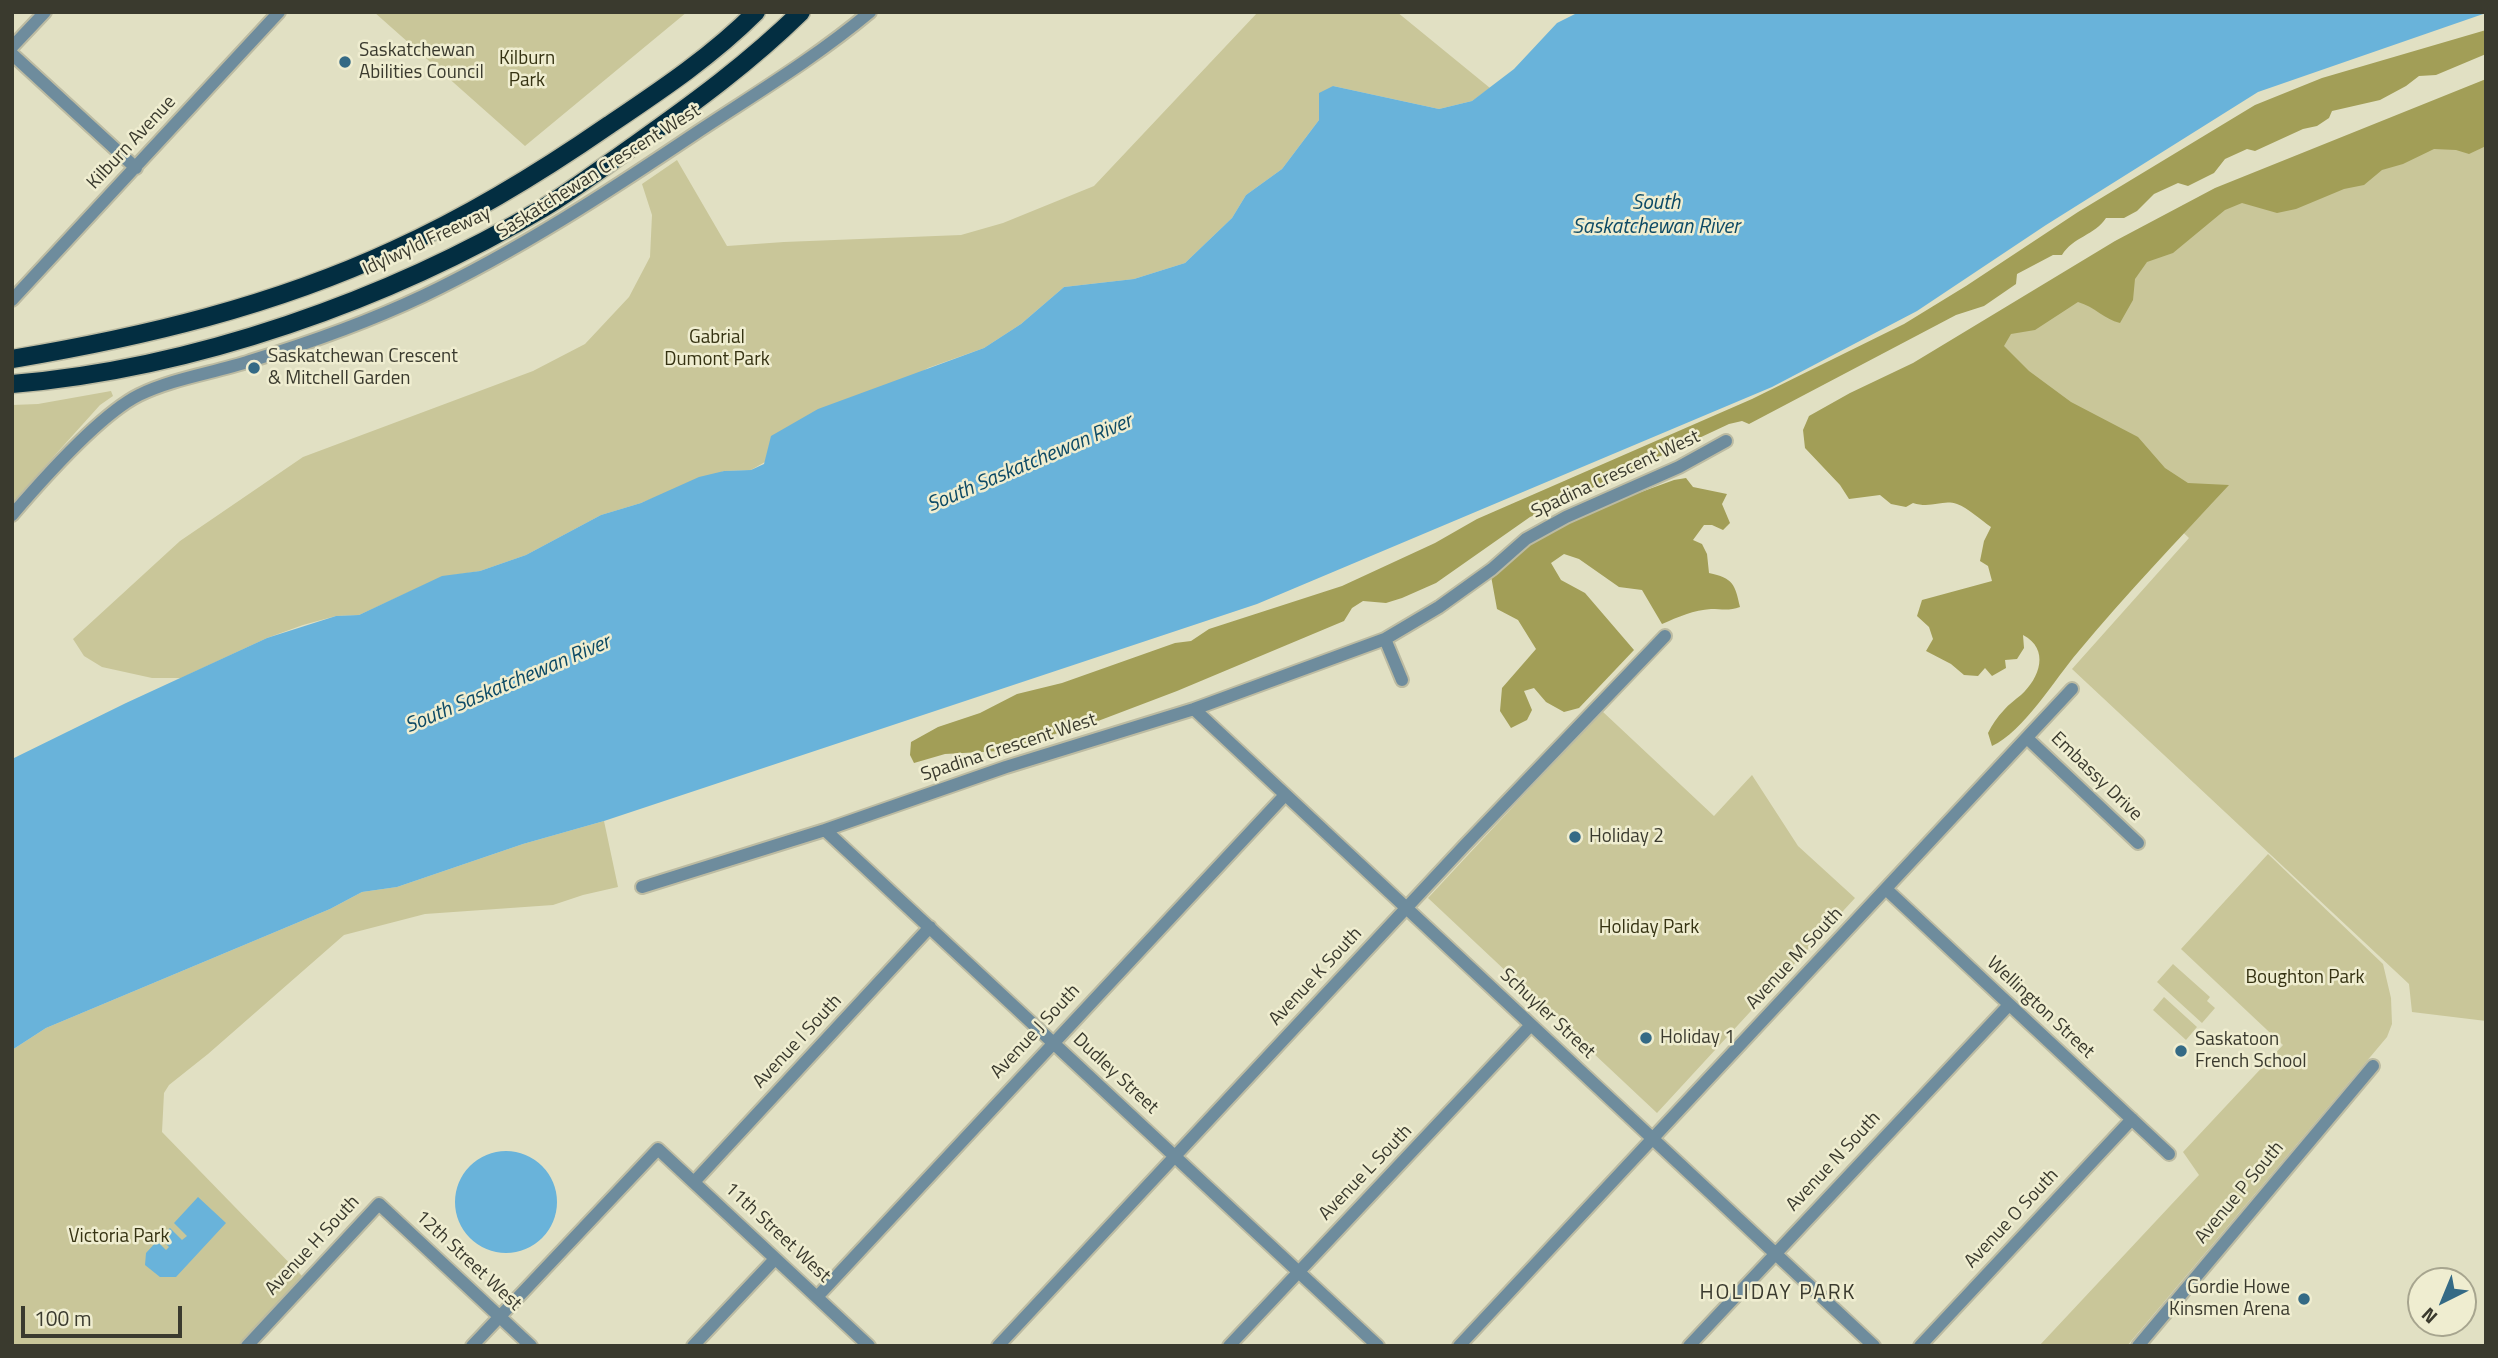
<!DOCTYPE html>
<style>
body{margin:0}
#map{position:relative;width:2498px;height:1358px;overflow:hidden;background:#e1e0c3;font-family:"Titillium Web",sans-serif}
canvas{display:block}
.frame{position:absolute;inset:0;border:14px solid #3a3a2e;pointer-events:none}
.north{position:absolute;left:2407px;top:1267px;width:70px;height:70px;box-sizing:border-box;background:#efedd0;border:2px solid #a7a58f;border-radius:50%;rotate:223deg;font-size:19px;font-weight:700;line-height:28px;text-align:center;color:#3a3a2e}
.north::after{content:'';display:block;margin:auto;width:24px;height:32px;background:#346a85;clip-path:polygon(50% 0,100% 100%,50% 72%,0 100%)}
.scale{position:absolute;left:21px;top:1306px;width:161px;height:32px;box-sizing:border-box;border:4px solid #3a3a2e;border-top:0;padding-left:9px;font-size:21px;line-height:24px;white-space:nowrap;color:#3a3a2e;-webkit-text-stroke:5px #efedd0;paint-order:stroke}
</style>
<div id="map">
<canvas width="2498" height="1358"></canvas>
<div class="frame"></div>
<div class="north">N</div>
<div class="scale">100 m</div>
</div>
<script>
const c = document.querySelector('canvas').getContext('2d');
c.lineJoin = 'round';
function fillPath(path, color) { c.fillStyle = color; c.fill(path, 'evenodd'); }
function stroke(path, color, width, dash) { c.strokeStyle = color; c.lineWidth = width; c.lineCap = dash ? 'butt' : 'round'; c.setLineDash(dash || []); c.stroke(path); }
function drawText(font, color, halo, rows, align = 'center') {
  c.font = font + ' "Titillium Web",sans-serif'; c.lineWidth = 5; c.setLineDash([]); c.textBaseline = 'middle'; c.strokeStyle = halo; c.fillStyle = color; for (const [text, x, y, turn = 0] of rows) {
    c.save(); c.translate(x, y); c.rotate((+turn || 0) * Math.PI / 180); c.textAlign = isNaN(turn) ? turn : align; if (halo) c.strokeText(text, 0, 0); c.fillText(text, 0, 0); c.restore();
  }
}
fillPath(new Path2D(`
 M 374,12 L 687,12 L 525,146 Z
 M 1258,12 L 1397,12 L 1490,88 L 1472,101 L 1439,109 L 1333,86 L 1319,120 L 1282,169 L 1246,195 L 1232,218 L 1185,263 L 1134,279 L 1064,287 L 1021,324 L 984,348 L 928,368 L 751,470 L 724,471 L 641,503 L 601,515 L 526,555 L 480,571 L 442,577 L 359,615 L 336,616 L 303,625 L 267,638 L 181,678 L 152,678 L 102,667 L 84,656 L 73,639 L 180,541 L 303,457 L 533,371 L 585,344 L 629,297 L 650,257 L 652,215 L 642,184 L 677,160 L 727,246 L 784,242 L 961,235 L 1003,223 L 1094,186 Z
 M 2486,93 L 2486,1021 L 2412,1012 L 2409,984 L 2072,669 L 2189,538 L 1980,341 L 2171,227 Z
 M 111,391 L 113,396 L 100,405 L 12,503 L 12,405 L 38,404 Z
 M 1602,711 L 1714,816 L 1752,775 L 1798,846 L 1855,898 L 1657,1113 L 1428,898 Z
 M 604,821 L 618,887 L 583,895 L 553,905 L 425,914 L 344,935 L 208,1054 L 169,1085 L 164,1093 L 162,1132 L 303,1277 L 238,1346 L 12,1346 L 12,1050 L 46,1028 L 330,909 L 362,892 L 397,887 L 523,844 Z
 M 2268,854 L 2383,964 L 2391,998 L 2392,1024 L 2387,1037 L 2127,1346 L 2039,1346 L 2199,1175 L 2183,1152 L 2283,1045 L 2181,949 Z
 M 2173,964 L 2210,997 L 2207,1001 L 2215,1008 L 2202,1023 L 2157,982 Z
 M 2164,997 L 2197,1027 L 2186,1040 L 2153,1010 Z`), '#c9c699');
fillPath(new Path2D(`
 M 2486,30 L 2486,54 L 2436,75 L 2419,76 L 2406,86 L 2380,100 L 2332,111 L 2329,118 L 2317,126 L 2303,129 L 2255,151 L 2247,149 L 2225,159 L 2214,173 L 2188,186 L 2178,183 L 2154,194 L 2137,211 L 2124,218 L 2106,218 C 2095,235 2073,237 2062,255 L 2053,255 L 2017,274 L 2016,284 L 1984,306 L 1956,315 L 1749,424 L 1742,421 L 1729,424 L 1530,517 L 1436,583 L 1402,598 L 1386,603 L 1363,601 L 1352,608 L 1344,621 L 1177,691 L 1098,721 L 999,751 L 945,754 L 914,763 L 910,755 L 911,742 L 938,727 L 980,713 L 1017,694 L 1062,683 L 1175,643 L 1191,641 L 1209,629 L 1342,586 L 1435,543 L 1477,519 L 1752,399 L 1904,324 L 1966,286 L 2078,212 L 2255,105 L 2322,78 Z
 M 2486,79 L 2486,146 L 2469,154 L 2456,150 L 2434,149 L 2403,164 L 2382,170 L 2364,185 L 2344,189 L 2296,209 L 2277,213 L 2242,203 L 2225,210 L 2173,253 L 2147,262 L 2135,279 L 2133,300 L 2120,323 C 2104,319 2095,307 2078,302 L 2035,330 L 2011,334 L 2004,346 L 2029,371 L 2071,402 L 2138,437 L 2165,468 L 2188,483 L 2229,485 C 2178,540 2126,594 2078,652 C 2055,679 2023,732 1992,746 L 1988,733 C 1992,725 1997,717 2004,710 C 2009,704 2015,700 2021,695 C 2040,678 2050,649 2023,635 L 2024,648 L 2017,659 L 2005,660 L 2006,668 L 1992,676 L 1985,668 L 1978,676 L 1964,675 L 1951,664 L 1926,651 L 1933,639 L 1929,627 L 1917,616 L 1922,600 L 1992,581 L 1988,566 L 1980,561 L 1984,541 L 1991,527 C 1981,520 1968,508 1957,504 C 1942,499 1932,509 1913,503 L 1906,507 L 1891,504 L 1880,495 L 1849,499 L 1840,485 L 1805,448 L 1803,430 L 1809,416 L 1850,393 L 1913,363 L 2115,241 L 2215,188 Z
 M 1686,478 L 1693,487 L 1727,494 L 1722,504 L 1730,523 L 1723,530 L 1712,525 L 1704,525 L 1693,540 L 1702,544 L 1707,554 L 1709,573 C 1733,578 1735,584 1740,607 C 1729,611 1722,609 1711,609 C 1694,610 1678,617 1662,624 L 1642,590 L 1619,587 L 1579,559 L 1564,554 L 1551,563 L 1561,580 L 1585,593 L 1634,650 L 1579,708 L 1564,712 L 1546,702 L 1534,688 L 1524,691 L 1532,710 L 1527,720 L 1511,728 L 1500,711 L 1502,688 L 1536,649 L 1518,620 L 1497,609 L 1491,576 L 1528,546 L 1557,529 L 1630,496 L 1674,480 Z`), '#a29e57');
fillPath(new Path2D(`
 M 1579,12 L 2486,13 L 2258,92 L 2046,225 L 1917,311 L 1772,387 L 1257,604 L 604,821 L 523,844 L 397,887 L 362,892 L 330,909 L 46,1028 L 12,1050 L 12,759 L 126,703 L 267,638 L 336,616 L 359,615 L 442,576 L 480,571 L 526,555 L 601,515 L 641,503 L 699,477 L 724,471 L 751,470 L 764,464 L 771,436 L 818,409 L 984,348 L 1021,324 L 1064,287 L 1134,279 L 1185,263 L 1232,218 L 1246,195 L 1282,169 L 1319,120 L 1319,93 L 1333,86 L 1439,109 L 1472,101 L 1514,69 L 1557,23 Z
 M455 1202a51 51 0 1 1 102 0a51 51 0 1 1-102 0Z
 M 198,1197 L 226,1223 L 176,1277 L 160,1277 L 145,1265 L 146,1253 L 157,1241 L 166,1250 L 169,1247 L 160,1238 L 170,1228 L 182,1240 L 187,1236 L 174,1223 Z`), '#69b3da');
const minor = new Path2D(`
 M 12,47 L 45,12
 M 12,54 L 136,168
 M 12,300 L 279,12
 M 12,515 C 42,480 99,415 139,395 C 174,378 214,373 250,361 C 309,343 368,322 423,296 C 519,250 608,192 696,133 C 755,94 815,58 870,12
 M 1385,639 L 1402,680
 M 1194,709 L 1874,1346
 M 2027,738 L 2138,843
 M 825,830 L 1378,1346
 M 642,887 L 825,830 L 1006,767 L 1194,709 L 1385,639 L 1439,607 L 1492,569 L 1526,539 L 1566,517 L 1679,467 L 1726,441
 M 1886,889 L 2169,1154
 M 694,1182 L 930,927
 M 817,1297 L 1285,795
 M 247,1346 L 379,1204 L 531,1346
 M 472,1346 L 658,1149 L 869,1346
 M 693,1346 L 775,1259
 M 998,1346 L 1465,845 L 1665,636
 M 1229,1346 L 1530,1026
 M 1459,1346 L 2072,689
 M 1689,1346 L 2008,1006
 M 1920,1346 L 2132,1119
 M 2138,1346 L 2373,1066`);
const highway = new Path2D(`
 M 12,359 C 143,337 273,306 394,250 C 469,216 541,172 609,125 C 661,90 712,56 756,12
 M 12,384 C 193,369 389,300 545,207 C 576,188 606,165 636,144 C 694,103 750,62 801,12`);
stroke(minor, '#bcbba2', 16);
stroke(highway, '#bcbba2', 21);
stroke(minor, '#6e8c9d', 12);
stroke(highway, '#032e41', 18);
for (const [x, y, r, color] of [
 [345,62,7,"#346a85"],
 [254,368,7,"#346a85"],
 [1575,837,7,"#346a85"],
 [1646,1038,7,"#346a85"],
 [2181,1051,7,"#346a85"],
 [2304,1299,7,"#346a85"]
]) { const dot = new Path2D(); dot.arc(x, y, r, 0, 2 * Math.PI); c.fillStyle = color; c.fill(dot); stroke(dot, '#efedd0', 2.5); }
drawText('19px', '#3a3a2e', '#efedd0', [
 ["Saskatchewan",359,51],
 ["Abilities Council",359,73],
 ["Saskatchewan Crescent",268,357],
 ["& Mitchell Garden",268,379],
 ["Holiday 2",1589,837],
 ["Holiday 1",1660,1038],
 ["Saskatoon",2195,1040],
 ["French School",2195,1062],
 ["Gordie Howe",2290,1288,"right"],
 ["Kinsmen Arena",2290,1310,"right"]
], 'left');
drawText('19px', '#353212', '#efedd0', [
 ["Kilburn",527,59],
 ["Park",527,81],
 ["Gabrial",717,338],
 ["Dumont Park",717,360],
 ["Holiday Park",1649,928],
 ["Boughton Park",2305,978],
 ["Victoria Park",119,1237]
]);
drawText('19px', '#3a3a2e', '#efedd0', [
 ["Kilburn Avenue",132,143,-47],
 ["Saskatchewan Crescent West",599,172,-32],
 ["Idylwyld Freeway",427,242,-25],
 ["Spadina Crescent West",1616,475,-25],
 ["Spadina Crescent West",1009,748,-18],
 ["Embassy Drive",2096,777,44],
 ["Avenue M South",1795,959,-47],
 ["Avenue K South",1316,977,-47],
 ["Wellington Street",2040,1008,43],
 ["Schuyler Street",1547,1014,43],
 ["Avenue J South",1036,1032,-47],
 ["Avenue I South",798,1042,-47],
 ["Dudley Street",1115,1074,43],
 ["Avenue N South",1834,1162,-47],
 ["Avenue L South",1366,1173,-46],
 ["Avenue P South",2240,1193,-50],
 ["Avenue O South",2012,1219,-47],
 ["11th Street West",777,1233,43],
 ["Avenue H South",313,1246,-47],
 ["12th Street West",468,1261,43]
]);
drawText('italic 21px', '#0d4a65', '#efedd0', [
 ["South",1656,204],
 ["Saskatchewan River",1656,228],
 ["South Saskatchewan River",1030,464,-23],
 ["South Saskatchewan River",508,685,-23]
]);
c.letterSpacing = '2px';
drawText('21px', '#3a3a2e', '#efedd0', [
 ["HOLIDAY PARK",1778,1294]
]);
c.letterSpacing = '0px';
</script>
